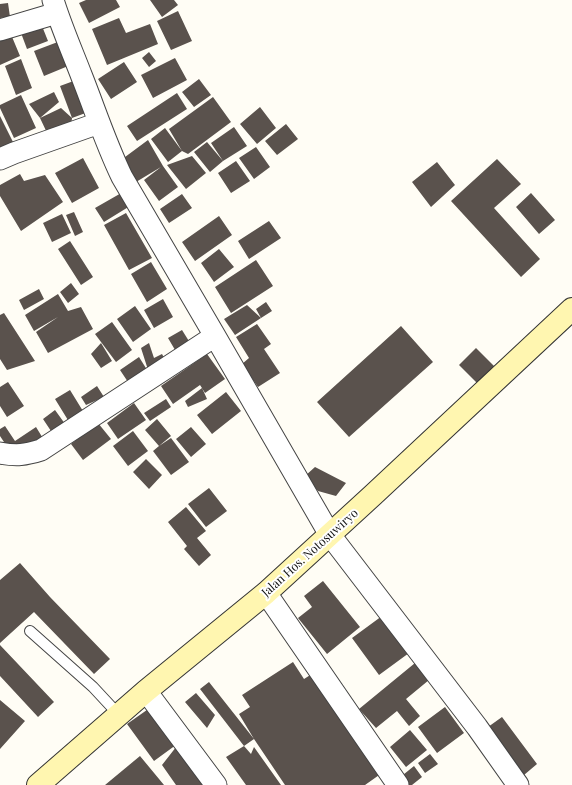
<!DOCTYPE html>
<style>
body{margin:0}
canvas{display:block;background:#fffdf5}
</style>
<canvas width="572" height="785"></canvas>
<script>
const c = document.querySelector('canvas').getContext('2d');
c.lineJoin = 'round';
function fillPath(path, color) { c.fillStyle = color; c.fill(path, 'evenodd'); }
function stroke(path, color, width, dash) { c.strokeStyle = color; c.lineWidth = width; c.lineCap = dash ? 'butt' : 'round'; c.setLineDash(dash || []); c.stroke(path); }
function drawText(font, color, halo, rows, align = 'center') {
  c.font = font + ' "Playfair Display",serif'; c.lineWidth = 4; c.setLineDash([]); c.textBaseline = 'middle'; c.strokeStyle = halo; c.fillStyle = color; for (const [text, x, y, turn = 0] of rows) {
    c.save(); c.translate(x, y); c.rotate((+turn || 0) * Math.PI / 180); c.textAlign = isNaN(turn) ? turn : align; if (halo) c.strokeText(text, 0, 0); c.fillText(text, 0, 0); c.restore();
  }
}
fillPath(new Path2D(`
 M 86,0 L 116,0 L 120,7 L 89,23 L 79,3 Z
 M 150,0 L 174,0 L 178,5 L 162,17 Z
 M 8,3 L 10,17 L 0,18 L 0,4 Z
 M 178,11 L 192,41 L 171,50 L 157,21 Z
 M 119,18 L 126,33 L 150,24 L 158,44 L 107,65 L 92,29 Z
 M 42,26 L 48,41 L 27,49 L 21,33 Z
 M 10,32 L 20,56 L 0,65 L 0,36 Z
 M 63,40 L 73,64 L 44,76 L 34,51 Z
 M 149,52 L 156,61 L 149,67 L 142,58 Z
 M 175,58 L 187,80 L 153,98 L 141,75 Z
 M 21,59 L 32,88 L 16,95 L 5,66 Z
 M 124,62 L 137,82 L 111,99 L 98,79 Z
 M 79,79 L 91,111 L 72,118 L 60,86 Z
 M 199,79 L 211,95 L 194,107 L 182,92 Z
 M 54,92 L 59,102 L 40,118 L 29,104 Z
 M 177,93 L 187,109 L 137,141 L 127,126 Z
 M 21,95 L 36,128 L 14,138 L 0,108 L 0,105 Z
 M 213,97 L 231,122 L 188,154 L 182,151 L 169,129 Z
 M 260,107 L 276,128 L 257,144 L 240,124 Z
 M 61,108 L 72,118 L 71,127 L 49,137 L 40,118 Z
 M 0,116 L 14,144 L 0,151 Z
 M 286,124 L 298,139 L 277,155 L 265,141 Z
 M 234,127 L 247,146 L 223,161 L 210,172 L 194,152 L 207,142 L 223,161 L 211,143 Z
 M 165,128 L 182,151 L 168,162 L 151,139 Z
 M 148,140 L 163,166 L 178,187 L 159,201 L 144,180 L 161,167 L 136,182 L 121,160 Z
 M 256,147 L 270,167 L 254,179 L 239,158 Z
 M 192,156 L 206,173 L 186,189 L 167,165 Z
 M 83,158 L 99,188 L 72,203 L 55,173 Z
 M 497,159 L 521,184 L 494,208 L 540,259 L 521,277 L 451,201 Z
 M 236,161 L 250,181 L 231,193 L 218,173 Z
 M 437,162 L 455,185 L 431,207 L 412,182 Z
 M 20,174 L 24,181 L 45,175 L 63,202 L 21,231 L 0,196 L 0,185 Z
 M 123,192 L 130,206 L 104,222 L 95,208 Z
 M 531,193 L 555,220 L 539,234 L 516,207 Z
 M 182,194 L 192,208 L 169,223 L 160,209 Z
 M 74,212 L 83,232 L 75,236 L 66,215 Z
 M 126,213 L 152,258 L 129,270 L 104,225 Z
 M 62,214 L 71,233 L 52,242 L 43,223 Z
 M 219,216 L 232,235 L 195,261 L 182,242 Z
 M 269,221 L 281,238 L 249,259 L 238,241 Z
 M 70,241 L 93,277 L 81,285 L 58,249 Z
 M 219,249 L 234,267 L 214,282 L 201,263 Z
 M 256,260 L 273,286 L 231,313 L 215,287 Z
 M 151,262 L 167,289 L 147,302 L 131,274 Z
 M 71,283 L 79,294 L 68,303 L 60,292 Z
 M 39,289 L 44,299 L 24,310 L 19,300 Z
 M 58,294 L 68,311 L 81,307 L 93,329 L 48,353 L 36,332 L 58,317 L 34,331 L 25,315 Z
 M 163,299 L 173,317 L 154,328 L 144,310 Z
 M 266,302 L 272,311 L 261,318 L 235,335 L 224,319 L 247,305 L 261,318 L 256,309 Z
 M 135,306 L 151,329 L 133,342 L 117,319 Z
 M 4,313 L 35,361 L 7,370 L 0,359 L 0,315 Z
 M 112,322 L 132,350 L 116,362 L 95,334 Z
 M 257,324 L 271,344 L 264,349 L 280,373 L 258,387 L 242,364 L 249,358 L 236,337 Z
 M 401,326 L 433,362 L 349,437 L 317,402 Z
 M 182,330 L 192,346 L 178,355 L 168,338 Z
 M 101,343 L 112,361 L 101,368 L 91,354 Z
 M 149,343 L 154,358 L 162,354 L 167,363 L 149,373 L 141,348 Z
 M 476,348 L 494,366 L 477,383 L 459,365 Z
 M 207,354 L 225,379 L 205,393 L 202,388 L 207,399 L 188,407 L 185,401 L 202,388 L 200,385 L 173,404 L 161,386 Z
 M 139,357 L 149,373 L 130,385 L 120,370 Z
 M 8,382 L 24,406 L 7,417 L 0,406 L 0,387 Z
 M 97,386 L 104,397 L 86,405 L 81,397 Z
 M 70,390 L 86,416 L 71,425 L 55,399 Z
 M 226,392 L 241,411 L 212,434 L 197,415 Z
 M 166,399 L 171,407 L 150,421 L 144,413 Z
 M 134,403 L 146,420 L 118,439 L 107,423 Z
 M 55,410 L 68,428 L 55,437 L 43,419 Z
 M 157,419 L 171,436 L 159,446 L 171,438 L 189,462 L 171,475 L 153,451 L 159,446 L 145,430 Z
 M 98,423 L 111,439 L 83,460 L 71,444 Z
 M 5,426 L 15,441 L 36,427 L 44,440 L 10,451 L 0,436 L 0,429 Z
 M 191,427 L 206,444 L 191,457 L 176,439 Z
 M 133,431 L 148,451 L 128,466 L 113,446 Z
 M 146,459 L 162,475 L 149,489 L 133,472 Z
 M 315,467 L 346,483 L 336,496 L 318,491 L 305,476 Z
 M 209,488 L 227,511 L 206,527 L 188,504 Z
 M 186,507 L 206,531 L 197,538 L 211,555 L 199,566 L 184,549 L 187,546 L 168,522 Z
 M 20,563 L 50,597 L 110,659 L 94,674 L 34,612 L 0,643 L 0,580 Z
 M 323,581 L 360,627 L 327,654 L 298,618 L 312,607 L 304,596 Z
 M 382,616 L 409,653 L 379,675 L 352,638 Z
 M 0,645 L 54,702 L 38,717 L 0,676 Z
 M 293,662 L 304,679 L 315,672 L 382,773 L 365,785 L 285,785 L 254,739 L 244,746 L 200,689 L 209,682 L 254,739 L 239,714 L 250,707 L 242,695 Z
 M 415,663 L 429,680 L 406,699 L 420,716 L 409,726 L 397,711 L 376,728 L 359,709 Z
 M 196,693 L 215,715 L 207,728 L 185,702 Z
 M 0,700 L 25,721 L 0,749 Z
 M 154,705 L 180,742 L 210,785 L 176,785 L 162,765 L 180,742 L 154,761 L 127,724 Z
 M 445,707 L 464,733 L 437,753 L 418,727 Z
 M 502,717 L 537,764 L 524,775 L 488,727 Z
 M 410,730 L 427,750 L 406,767 L 390,747 Z
 M 244,746 L 251,754 L 254,747 L 281,785 L 246,785 L 226,757 Z
 M 430,754 L 438,764 L 425,773 L 418,763 Z
 M 140,756 L 164,785 L 105,785 Z
 M 414,766 L 422,777 L 412,785 L 403,785 L 398,779 Z`), '#5a524d');
const lane = new Path2D(`
 M 30,631 L 93,687 L 119,715`);
const street = new Path2D(`
 M 53,0 C 61,26 72,51 82,77 C 95,110 106,144 122,177 L 215,336 L 330,535 L 477,727 L 518,785
 M 0,30 L 57,13
 M 0,159 L 14,153 L 99,123
 M 0,453 C 17,456 25,455 41,450 L 215,336
 M 266,593 L 398,785
 M 146,691 L 216,785`);
const secondary = new Path2D(`
 M 38,785 L 146,691 L 266,593 L 373,495 L 572,309`);
stroke(lane, '#444', 12);
stroke(street, '#444', 23);
stroke(secondary, '#333', 24);
stroke(lane, '#fff', 10);
stroke(street, '#fff', 21);
stroke(secondary, '#fff6b0', 22);
drawText('12px', '#111', '#fff', [
 ["Jalan Hos. Notosuwiryo",310,553,-42]
]);
</script>
